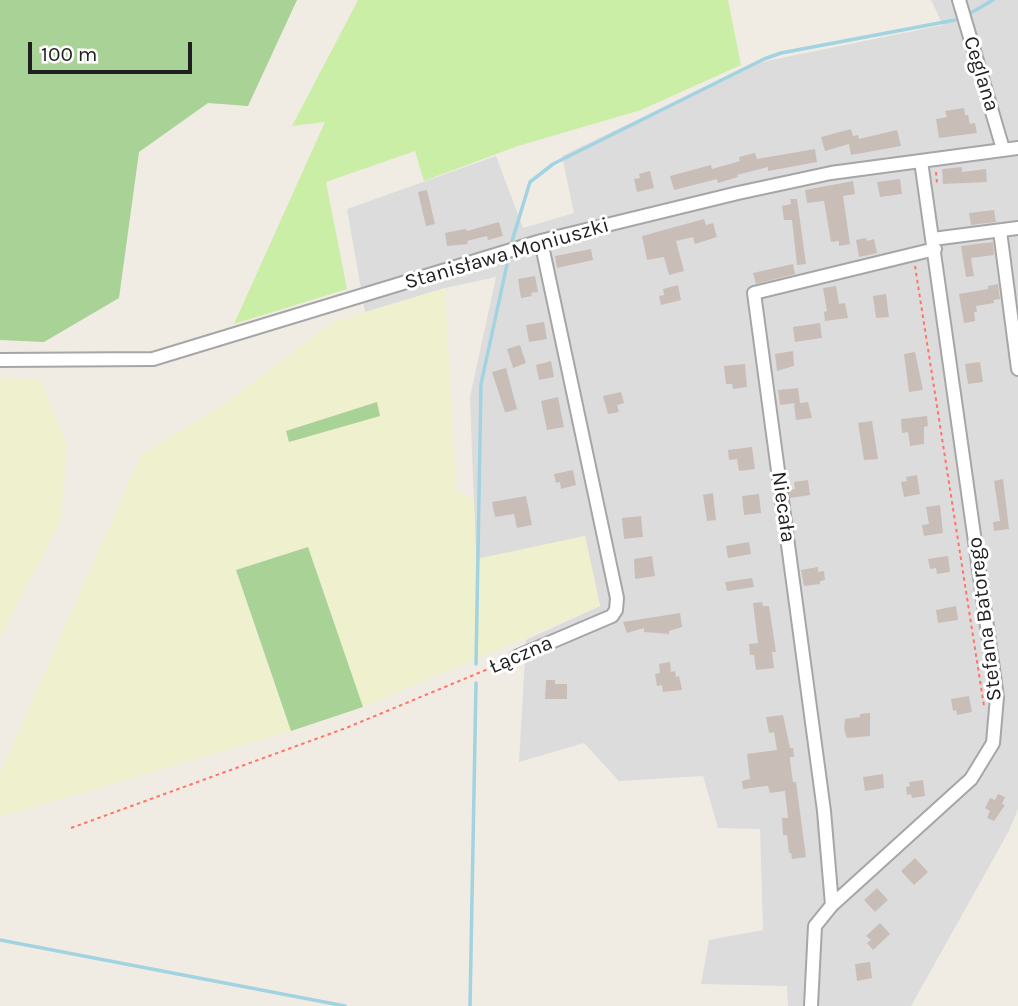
<!DOCTYPE html>
<meta charset="utf-8">
<style>
body{margin:0}
#map{position:relative;width:1018px;height:1006px;overflow:hidden;background:#f0ece4;font-family:Karla,sans-serif}
canvas{display:block}
.scale{position:absolute;left:28px;top:42px;width:164px;height:32px;box-sizing:border-box;border:4px solid #1f1f1f;border-top:0;padding-left:9px;font-size:21px;line-height:24px;white-space:nowrap;color:#1f1f1f;-webkit-text-stroke:5px #fff;paint-order:stroke}
</style>
<div id="map">
<canvas width="1018" height="1006"></canvas>
<div class="scale">100 m</div>
</div>
<script>
const c = document.querySelector('canvas').getContext('2d');
c.lineJoin = 'round';
function fillPath(path, color) { c.fillStyle = color; c.fill(path, 'evenodd'); }
function stroke(path, color, width, dash) { c.strokeStyle = color; c.lineWidth = width; c.lineCap = dash ? 'butt' : 'round'; c.setLineDash(dash || []); c.stroke(path); }
function drawText(font, color, halo, rows, align = 'center') {
  c.font = font + ' Karla,sans-serif'; c.lineWidth = 6; c.setLineDash([]); c.textBaseline = 'middle'; c.strokeStyle = halo; c.fillStyle = color; for (const [text, x, y, turn = 0] of rows) {
    c.save(); c.translate(x, y); c.rotate((+turn || 0) * Math.PI / 180); c.textAlign = isNaN(turn) ? turn : align; if (halo) c.strokeText(text, 0, 0); c.fillText(text, 0, 0); c.restore();
  }
}
fillPath(new Path2D(`
 M 931,0 L 1018,0 L 1018,809 L 1009,831 L 911,1006 L 788,1006 L 787,986 L 701,984 L 709,940 L 763,930 L 760,829 L 718,828 L 703,776 L 619,781 L 584,743 L 519,762 L 526,640 L 600,606 L 585,536 L 476,560 L 470,397 L 496,277 L 445,288 L 365,312 L 347,209 L 496,156 L 523,228 L 574,213 L 562,156 L 752,64 L 943,25 Z`), '#dddcdc');
fillPath(new Path2D(`
 M 445,288 L 456,491 L 474,499 L 476,559 L 585,536 L 600,606 L 363,707 L 308,547 L 236,570 L 291,731 L 0,817 L 0,773 L 141,455 L 227,402 L 331,323 Z
 M 0,377 L 41,380 L 67,446 L 61,521 L 0,637 Z`), '#eef0ce');
fillPath(new Path2D(`
 M 358,0 L 728,0 L 741,65 L 641,110 L 518,146 L 424,181 L 415,151 L 326,182 L 347,289 L 234,324 L 325,122 L 292,126 Z`), '#cbeea7');
fillPath(new Path2D(`
 M 0,0 L 297,0 L 248,106 L 208,103 L 139,152 L 119,298 L 44,342 L 0,340 Z
 M 377,402 L 380,416 L 289,442 L 286,431 Z
 M 308,547 L 363,707 L 291,731 L 236,570 Z`), '#a9d296');
stroke(new Path2D(`
 M 969,14 L 993,0
 M 512,241 L 530,182 L 553,164 L 764,59 L 781,53 L 955,20
 M 476,664 L 481,384 L 508,260
 M 0,940 L 345,1006
 M 470,1006 L 476,683`), '#a2d3e1', 3.5);
fillPath(new Path2D(`
 M 964,108 L 965,115 L 968,115 L 970,124 L 975,123 L 977,133 L 939,138 L 936,119 L 947,117 L 945,111 Z
 M 851,129 L 853,136 L 858,135 L 859,139 L 897,130 L 901,146 L 851,155 L 849,144 L 825,151 L 821,137 Z
 M 815,149 L 817,162 L 768,171 L 768,167 L 737,175 L 738,177 L 718,183 L 717,179 L 674,190 L 670,176 L 711,165 L 712,169 L 740,161 L 739,157 L 755,153 L 757,159 Z
 M 962,167 L 962,172 L 986,169 L 987,182 L 943,184 L 942,169 Z
 M 650,171 L 654,188 L 637,192 L 634,179 L 640,178 L 639,174 Z
 M 900,179 L 902,194 L 880,197 L 877,182 Z
 M 853,181 L 855,194 L 843,196 L 850,244 L 839,246 L 839,241 L 831,242 L 824,201 L 807,203 L 805,190 Z
 M 427,190 L 435,224 L 426,226 L 418,192 Z
 M 790,199 L 797,199 L 806,264 L 797,265 L 792,220 L 784,220 L 782,206 L 791,204 Z
 M 994,210 L 996,222 L 971,225 L 969,213 Z
 M 704,219 L 706,225 L 713,223 L 717,237 L 695,244 L 693,237 L 676,241 L 684,271 L 669,275 L 664,257 L 647,260 L 642,236 Z
 M 499,222 L 503,236 L 488,240 L 487,236 L 467,241 L 468,244 L 447,246 L 445,233 L 465,229 L 467,231 Z
 M 866,238 L 867,241 L 874,239 L 877,253 L 859,257 L 856,240 Z
 M 993,242 L 994,255 L 971,258 L 974,276 L 966,277 L 961,246 Z
 M 591,249 L 593,260 L 557,268 L 555,256 Z
 M 793,264 L 795,274 L 756,284 L 753,273 Z
 M 535,276 L 538,292 L 531,293 L 532,296 L 521,298 L 518,279 Z
 M 998,284 L 1000,299 L 994,300 L 994,303 L 976,306 L 977,312 L 974,312 L 975,321 L 964,323 L 959,294 L 988,289 L 988,286 Z
 M 678,285 L 681,300 L 661,305 L 659,296 L 664,295 L 663,289 Z
 M 836,286 L 839,304 L 845,303 L 848,318 L 825,321 L 824,312 L 827,311 L 823,288 Z
 M 886,294 L 889,317 L 876,318 L 873,296 Z
 M 544,322 L 547,339 L 529,342 L 526,325 Z
 M 820,323 L 822,338 L 795,342 L 793,327 Z
 M 520,345 L 526,363 L 513,368 L 507,349 Z
 M 793,351 L 794,366 L 777,371 L 775,354 Z
 M 915,352 L 923,390 L 909,392 L 904,354 Z
 M 551,361 L 554,377 L 539,380 L 536,365 Z
 M 980,362 L 983,382 L 968,384 L 965,364 Z
 M 745,364 L 747,387 L 733,389 L 732,384 L 726,384 L 724,366 Z
 M 506,368 L 517,409 L 508,412 L 505,412 L 492,372 Z
 M 798,388 L 800,403 L 808,402 L 812,418 L 796,420 L 794,404 L 796,403 L 780,405 L 778,390 Z
 M 621,392 L 624,403 L 617,405 L 619,412 L 608,414 L 603,396 Z
 M 558,397 L 564,427 L 547,430 L 541,401 Z
 M 927,416 L 928,426 L 924,427 L 924,444 L 910,446 L 908,432 L 902,433 L 901,419 Z
 M 872,421 L 878,459 L 864,460 L 858,423 Z
 M 752,447 L 755,469 L 739,471 L 737,459 L 729,460 L 728,450 Z
 M 573,470 L 576,485 L 561,489 L 560,482 L 556,483 L 554,474 Z
 M 917,475 L 920,494 L 904,497 L 901,482 L 907,481 L 906,477 Z
 M 1003,479 L 1009,529 L 994,531 L 993,522 L 1000,521 L 994,481 Z
 M 808,480 L 810,495 L 790,498 L 789,490 L 795,489 L 794,482 Z
 M 713,493 L 716,520 L 707,521 L 703,495 Z
 M 759,494 L 761,513 L 744,515 L 742,496 Z
 M 526,496 L 532,525 L 517,528 L 514,514 L 495,517 L 492,502 Z
 M 940,505 L 943,533 L 924,536 L 922,525 L 929,524 L 926,507 Z
 M 641,516 L 643,537 L 624,539 L 622,518 Z
 M 749,542 L 751,554 L 728,558 L 726,546 Z
 M 652,556 L 655,576 L 635,579 L 634,559 Z
 M 948,556 L 950,572 L 937,574 L 936,568 L 930,569 L 928,559 Z
 M 818,567 L 818,572 L 824,571 L 825,580 L 820,581 L 820,584 L 804,586 L 801,570 Z
 M 752,578 L 754,587 L 727,591 L 725,582 Z
 M 762,602 L 763,606 L 769,606 L 776,652 L 772,652 L 774,668 L 756,670 L 754,655 L 750,655 L 749,644 L 758,643 L 753,603 Z
 M 956,606 L 958,620 L 938,623 L 936,610 Z
 M 680,613 L 682,627 L 669,631 L 669,634 L 644,632 L 644,628 L 627,633 L 623,622 Z
 M 670,662 L 671,672 L 675,671 L 676,677 L 679,676 L 682,690 L 663,692 L 662,685 L 657,686 L 655,674 L 660,673 L 659,664 Z
 M 546,680 L 555,680 L 555,684 L 567,684 L 567,699 L 545,699 Z
 M 969,696 L 972,712 L 957,715 L 956,710 L 953,711 L 951,699 Z
 M 870,713 L 870,736 L 847,738 L 844,729 L 845,719 L 860,717 L 860,714 Z
 M 783,715 L 790,748 L 793,748 L 794,757 L 790,757 L 790,761 L 793,782 L 796,782 L 806,857 L 792,859 L 791,853 L 789,853 L 787,835 L 783,835 L 782,818 L 788,818 L 785,791 L 770,793 L 768,786 L 766,786 L 743,789 L 742,781 L 750,779 L 747,754 L 777,750 L 774,732 L 769,733 L 766,717 Z
 M 883,774 L 884,788 L 865,791 L 863,777 Z
 M 923,780 L 925,796 L 912,798 L 911,794 L 907,795 L 906,787 L 910,786 L 909,782 Z
 M 998,794 L 1005,797 L 1002,804 L 1005,805 L 994,821 L 987,818 L 990,811 L 985,808 L 990,798 L 995,800 Z
 M 915,858 L 928,872 L 914,885 L 901,871 Z
 M 877,888 L 888,900 L 875,912 L 864,900 Z
 M 880,923 L 890,934 L 873,950 L 867,943 L 871,940 L 866,936 Z
 M 870,962 L 872,978 L 857,981 L 855,964 Z`), '#c8beb7');
const minor = new Path2D(`
 M 959,0 L 1003,149
 M 1000,231 L 1018,369
 M 933,239 L 1018,228
 M 0,360 L 153,359 L 541,241 L 738,193 L 831,173 L 1018,148
 M 516,657 L 612,616 L 616,610 L 617,598 L 541,241
 M 832,905 L 824,811 L 754,293 L 935,249
 M 811,1006 L 815,926 L 832,905 L 971,779 L 993,743 L 997,697 L 921,161`);
stroke(minor, '#a6a6a6', 16);
stroke(new Path2D(`
 M 936,172 L 937,184
 M 915,266 L 984,706
 M 71,828 L 346,728 L 505,662`), '#ff7467', 2, [3.5, 3.5]);
stroke(minor, '#fff', 12);
drawText('21px', '#1f1f1f', '#fff', [
 ["Ceglana",981,74,73],
 ["Stanisława Moniuszki",507,254,-16],
 ["Niecała",783,507,82],
 ["Stefana Batorego",985,619,-97],
 ["Łączna",521,655,-23]
]);
</script>
